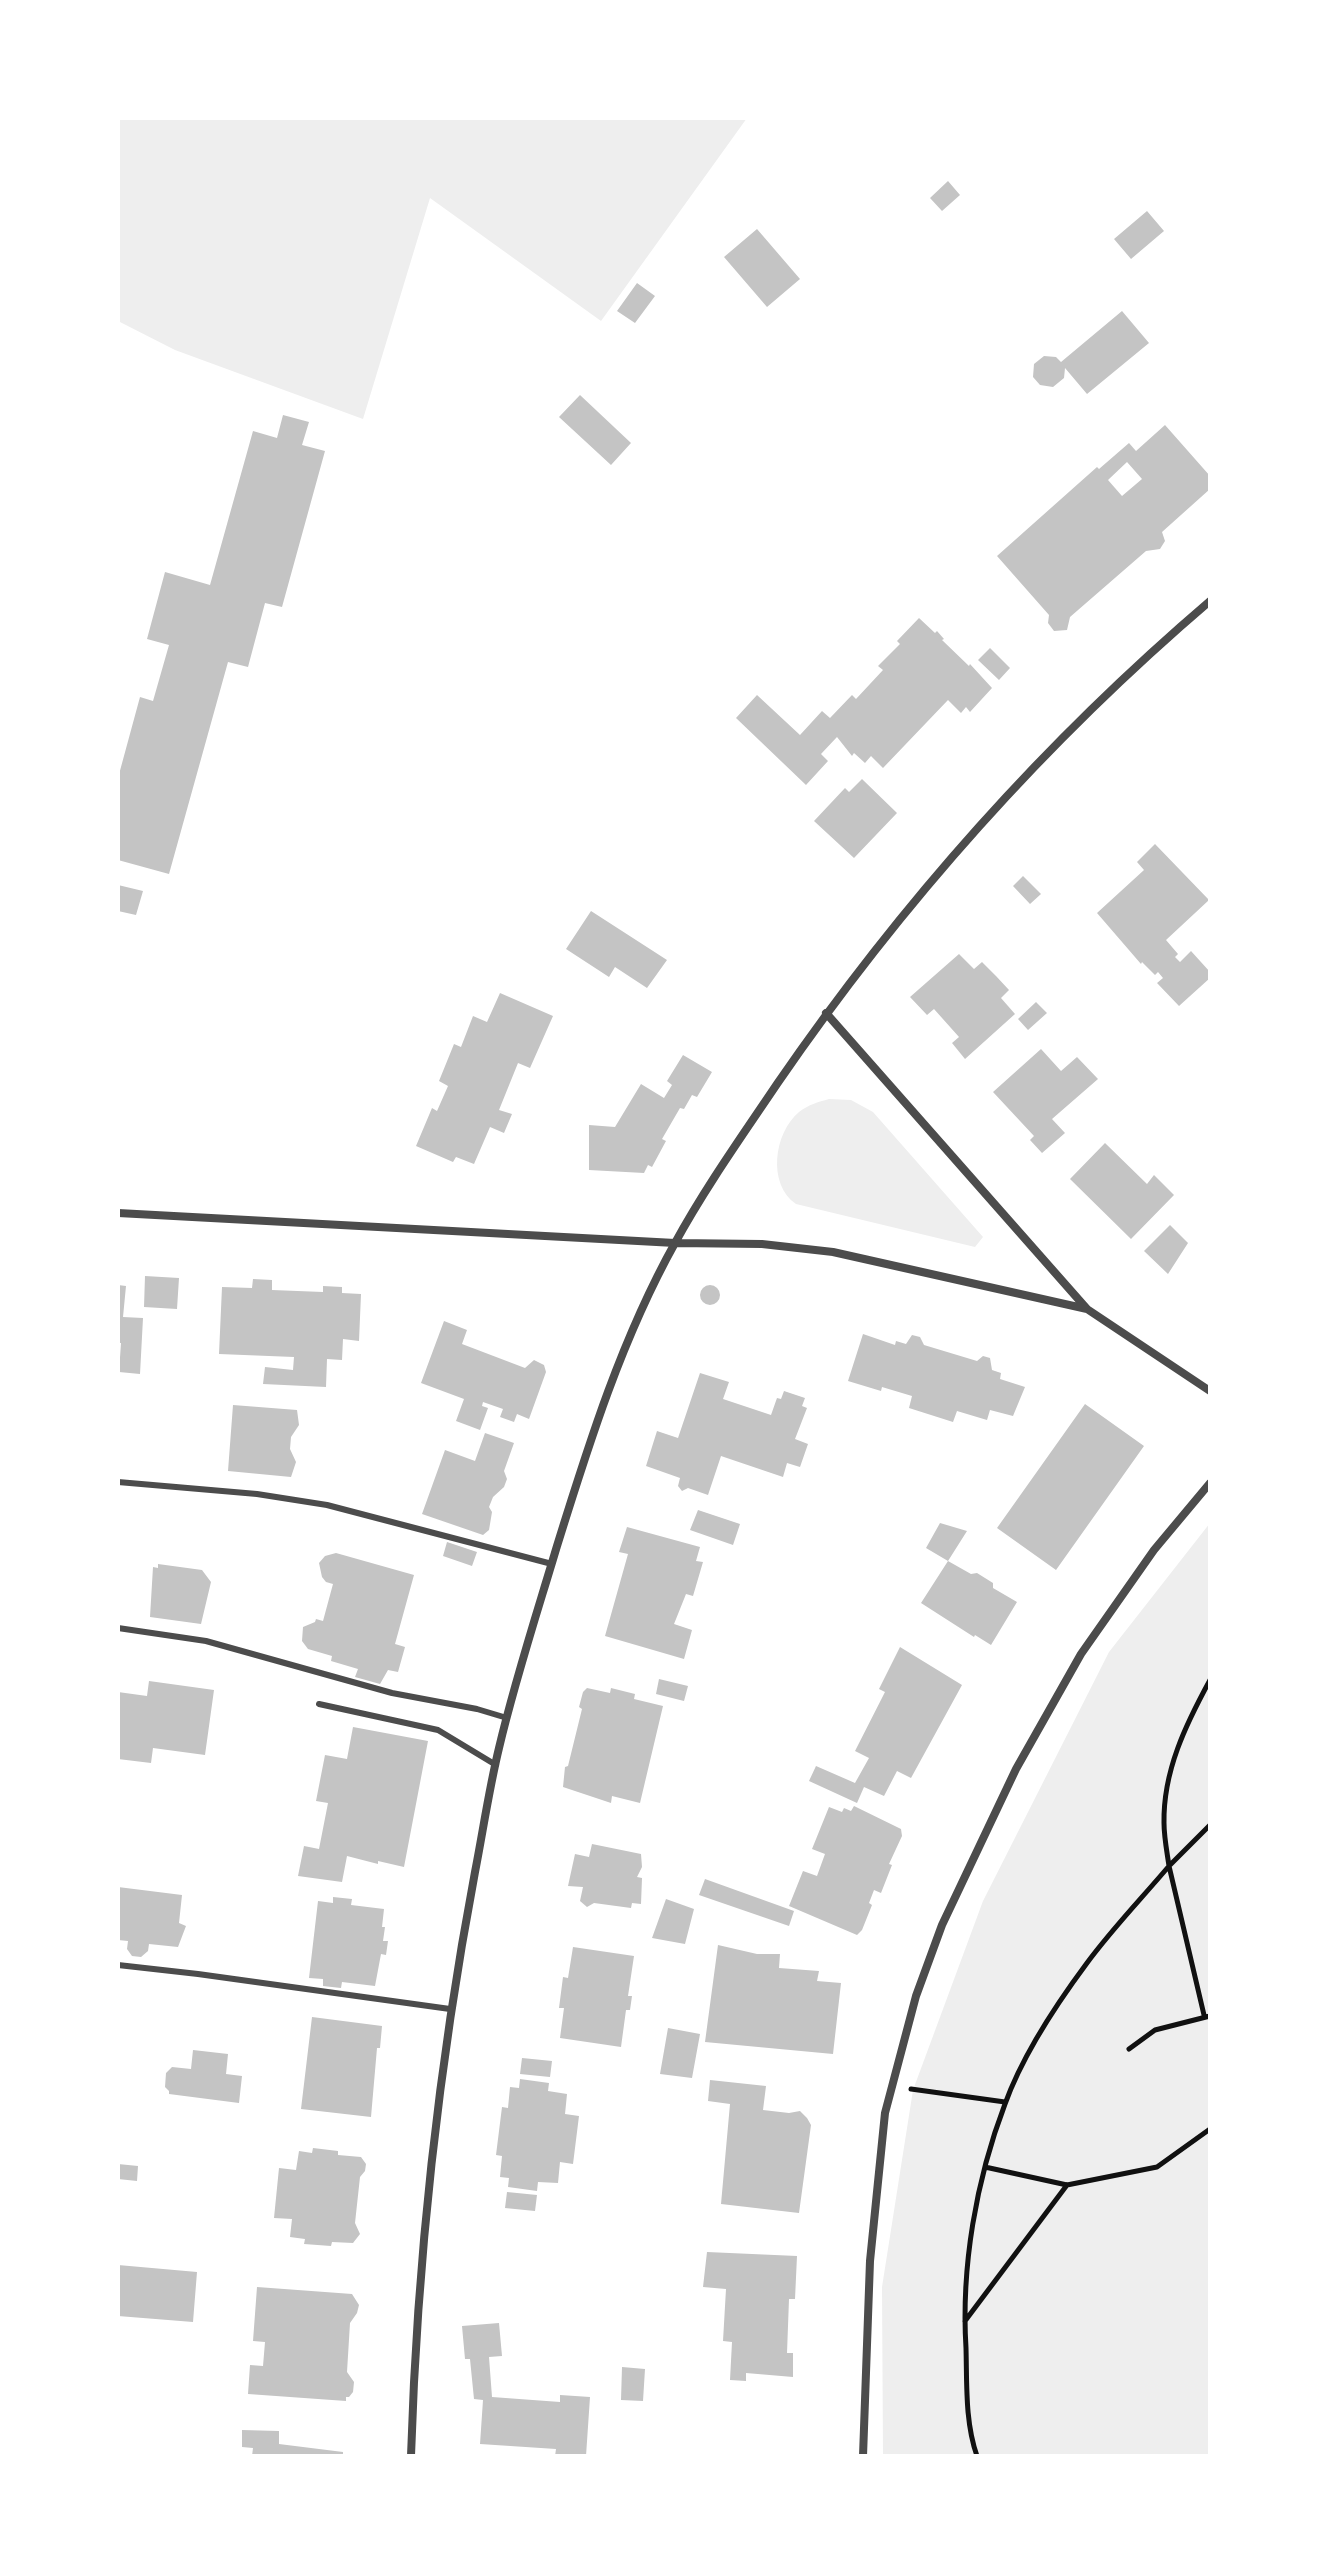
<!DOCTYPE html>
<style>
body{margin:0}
#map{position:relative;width:1328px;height:2574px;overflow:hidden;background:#fff;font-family:"Nunito Sans",sans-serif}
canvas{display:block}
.frame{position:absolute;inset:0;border:120px solid #fff;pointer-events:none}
</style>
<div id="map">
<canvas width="1328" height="2574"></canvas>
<div class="frame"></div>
</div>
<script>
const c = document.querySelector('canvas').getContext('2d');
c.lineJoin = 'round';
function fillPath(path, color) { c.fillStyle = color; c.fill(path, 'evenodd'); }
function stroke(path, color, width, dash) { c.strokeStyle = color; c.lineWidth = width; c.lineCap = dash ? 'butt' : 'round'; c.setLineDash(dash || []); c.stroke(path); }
fillPath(new Path2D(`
 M 118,118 L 747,118 L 601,321 L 430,198 L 363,419 L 175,350 L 118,321 Z
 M 829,1099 L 851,1100 L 873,1112 L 983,1237 L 975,1247 L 796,1204 C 767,1184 774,1133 799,1112 C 808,1105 818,1102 829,1099 Z
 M 1210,1523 L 1210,2456 L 883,2456 L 882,2287 L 913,2090 L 983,1901 L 1109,1652 Z`), '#eee');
fillPath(new Path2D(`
 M 948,181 L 960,195 L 942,211 L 930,198 Z
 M 1147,211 L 1164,231 L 1131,259 L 1114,239 Z
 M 757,229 L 800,279 L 767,307 L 724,257 Z
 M 637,283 L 655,296 L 635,323 L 617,311 Z
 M 1122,311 L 1149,343 L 1087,394 L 1065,368 L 1064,378 L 1053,387 L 1040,385 L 1033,377 L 1034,364 L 1044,356 L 1056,357 L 1061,362 Z
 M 580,395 L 631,443 L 611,465 L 559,417 Z
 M 283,415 L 309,422 L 302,445 L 325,451 L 282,607 L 265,603 L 248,667 L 228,662 L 169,874 L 118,860 L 118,778 L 140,697 L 153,701 L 169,645 L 147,639 L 165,572 L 210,585 L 253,431 L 277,438 Z
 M 1165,425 L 1210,476 L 1210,489 L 1162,532 L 1165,541 L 1160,549 L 1146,551 L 1070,617 L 1067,630 L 1054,631 L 1048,623 L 1049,615 L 997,556 L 1097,467 L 1099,469 L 1129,443 L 1136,451 ZM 1127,462 L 1142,479 L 1122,496 L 1108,480 Z
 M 919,618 L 935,633 L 937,631 L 944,639 L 942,640 L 969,666 L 970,664 L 992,688 L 970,712 L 966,707 L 961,713 L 948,700 L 883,768 L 871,756 L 865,763 L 854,753 L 852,756 L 837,737 L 821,754 L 828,761 L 806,785 L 736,718 L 757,695 L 800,735 L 822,711 L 830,718 L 852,695 L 856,699 L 883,670 L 878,666 L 900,644 L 897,641 Z
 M 990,648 L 1010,668 L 999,680 L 978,660 Z
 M 862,779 L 897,813 L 854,858 L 814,821 L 845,788 L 849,792 Z
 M 1155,844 L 1209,900 L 1166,940 L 1178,954 L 1175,957 L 1180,962 L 1191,951 L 1210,972 L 1210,978 L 1179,1006 L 1157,983 L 1163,978 L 1158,972 L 1155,975 L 1142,962 L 1141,964 L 1097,913 L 1144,870 L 1137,862 Z
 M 1023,876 L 1041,894 L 1030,904 L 1013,886 Z
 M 118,885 L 143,891 L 136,915 L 118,911 Z
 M 591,911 L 667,960 L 647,988 L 615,967 L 609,977 L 566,949 Z
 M 959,954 L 974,969 L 982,962 L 996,976 L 1009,990 L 1001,998 L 1015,1014 L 965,1059 L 952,1043 L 959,1037 L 934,1009 L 927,1015 L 910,997 Z
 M 500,993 L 553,1016 L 530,1068 L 518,1063 L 499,1110 L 512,1114 L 504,1133 L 490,1127 L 474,1164 L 456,1157 L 453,1162 L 416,1146 L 432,1108 L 437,1111 L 448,1086 L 439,1081 L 454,1044 L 461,1047 L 473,1016 L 487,1022 Z
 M 1036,1002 L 1047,1013 L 1028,1030 L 1018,1019 Z
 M 1041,1049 L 1061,1071 L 1077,1057 L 1098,1079 L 1052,1119 L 1065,1133 L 1042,1153 L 1030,1140 L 1034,1136 L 993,1092 Z
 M 683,1055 L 712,1072 L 697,1097 L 692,1095 L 684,1109 L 680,1108 L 662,1139 L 666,1141 L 652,1167 L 648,1165 L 644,1173 L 589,1170 L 589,1125 L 615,1127 L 641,1084 L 664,1098 L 672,1085 L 667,1081 Z
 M 1105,1143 L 1147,1184 L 1154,1175 L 1174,1195 L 1131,1239 L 1070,1179 Z
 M 1170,1225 L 1188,1243 L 1168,1274 L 1144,1251 Z
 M 145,1276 L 179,1278 L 177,1309 L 144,1307 Z
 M 253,1279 L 272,1280 L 272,1290 L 323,1292 L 323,1286 L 342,1287 L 342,1293 L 361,1294 L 359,1341 L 343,1339 L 342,1360 L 327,1359 L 326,1387 L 263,1384 L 265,1367 L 293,1370 L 294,1357 L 219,1354 L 222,1287 L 252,1288 Z
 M700 1295a10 10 0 1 1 20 0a10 10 0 1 1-20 0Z
 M 118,1285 L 126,1286 L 123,1317 L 143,1318 L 140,1374 L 119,1372 L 121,1343 L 118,1343 Z
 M 444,1321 L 467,1330 L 462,1344 L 525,1368 L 534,1360 L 544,1365 L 546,1372 L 529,1419 L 517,1414 L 514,1422 L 500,1417 L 503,1409 L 483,1402 L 482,1406 L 488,1408 L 480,1430 L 456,1421 L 464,1399 L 421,1383 Z
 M 863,1334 L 895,1345 L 896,1341 L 906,1344 L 912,1335 L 920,1337 L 924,1345 L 977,1361 L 983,1356 L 990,1358 L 992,1370 L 1001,1373 L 1000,1379 L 1025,1387 L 1013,1416 L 990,1410 L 987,1420 L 957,1411 L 953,1422 L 909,1408 L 912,1396 L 882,1387 L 881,1391 L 848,1381 Z
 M 700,1373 L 729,1382 L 723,1399 L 771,1415 L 777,1398 L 781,1399 L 784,1391 L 805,1398 L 802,1406 L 807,1408 L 795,1439 L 808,1444 L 800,1467 L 787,1463 L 783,1477 L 721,1456 L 708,1495 L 688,1488 L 682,1491 L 678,1486 L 680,1478 L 646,1466 L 657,1431 L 678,1438 Z
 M 1085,1404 L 1144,1446 L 1056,1570 L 997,1528 Z
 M 233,1405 L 297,1410 L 299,1425 L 291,1437 L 290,1449 L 296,1462 L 291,1477 L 228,1471 Z
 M 485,1433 L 514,1443 L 504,1471 L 507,1479 L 504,1487 L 493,1497 L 489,1507 L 492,1512 L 489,1530 L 483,1535 L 422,1514 L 445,1450 L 475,1461 Z
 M 698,1510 L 740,1524 L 733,1545 L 690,1530 Z
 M 940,1523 L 967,1531 L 948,1561 L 971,1574 L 977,1573 L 993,1583 L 993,1588 L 1017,1602 L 991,1645 L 975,1635 L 974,1637 L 921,1603 L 948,1561 L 926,1548 Z
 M 627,1527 L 700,1547 L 696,1561 L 703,1562 L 693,1596 L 686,1594 L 674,1624 L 692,1630 L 684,1659 L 605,1636 L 628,1554 L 619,1552 Z
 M 447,1542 L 477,1552 L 472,1566 L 443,1556 Z
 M 336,1553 L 414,1575 L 395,1644 L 405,1647 L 398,1672 L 388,1670 L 380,1684 L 355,1677 L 358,1669 L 331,1661 L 332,1656 L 308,1649 L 302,1641 L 303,1627 L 315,1622 L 316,1619 L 323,1621 L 333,1584 L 326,1582 L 322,1577 L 319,1563 L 325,1556 Z
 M 158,1564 L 202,1570 L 211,1582 L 201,1624 L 150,1617 L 153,1567 L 158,1568 Z
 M 900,1647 L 962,1685 L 911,1778 L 897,1771 L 884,1796 L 864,1787 L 857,1803 L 809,1781 L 816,1766 L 855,1783 L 869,1758 L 855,1751 L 885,1692 L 879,1689 Z
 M 659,1679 L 688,1686 L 684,1701 L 656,1694 Z
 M 149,1681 L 214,1690 L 205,1755 L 153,1748 L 151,1763 L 118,1759 L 118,1692 L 147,1696 Z
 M 587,1688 L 610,1693 L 611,1688 L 635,1694 L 634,1699 L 663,1706 L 640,1803 L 612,1796 L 611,1803 L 563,1787 L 565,1767 L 568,1766 L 582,1709 L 579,1707 L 583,1692 Z
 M 353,1727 L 428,1741 L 404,1867 L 378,1861 L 378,1864 L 347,1856 L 342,1882 L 298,1876 L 304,1846 L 319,1849 L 328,1803 L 316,1801 L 325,1755 L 347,1759 Z
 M 854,1806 L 901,1829 L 902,1836 L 889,1864 L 892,1865 L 881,1893 L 874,1890 L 869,1903 L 872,1905 L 862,1930 L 857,1935 L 789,1906 L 803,1871 L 817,1876 L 825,1854 L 812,1849 L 829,1807 L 842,1812 L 844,1808 L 851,1811 Z
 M 592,1844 L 641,1854 L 642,1867 L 637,1877 L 642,1878 L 641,1904 L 632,1903 L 631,1908 L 594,1903 L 587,1907 L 580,1901 L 583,1887 L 568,1886 L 575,1854 L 589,1857 Z
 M 705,1879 L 794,1911 L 789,1926 L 699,1895 Z
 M 118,1887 L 182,1895 L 179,1923 L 186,1926 L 178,1947 L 149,1944 L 148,1951 L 141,1957 L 132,1956 L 127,1949 L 128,1941 L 118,1940 Z
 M 333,1897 L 352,1899 L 351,1905 L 384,1909 L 382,1927 L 385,1927 L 383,1941 L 388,1941 L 386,1955 L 381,1954 L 375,1986 L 342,1982 L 341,1988 L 323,1986 L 323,1979 L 309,1978 L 318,1901 L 333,1903 Z
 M 666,1899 L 694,1909 L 685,1944 L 652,1938 Z
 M 718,1945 L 757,1954 L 780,1954 L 779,1968 L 819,1971 L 817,1981 L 841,1983 L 833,2054 L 705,2042 Z
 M 573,1947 L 634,1956 L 628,1996 L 632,1996 L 630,2010 L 626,2010 L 621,2047 L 560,2038 L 564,2008 L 559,2008 L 563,1977 L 568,1978 Z
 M 312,2017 L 382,2026 L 380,2048 L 377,2048 L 371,2117 L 301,2109 Z
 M 668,2028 L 700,2034 L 692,2078 L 660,2074 Z
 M 193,2050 L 228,2054 L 226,2074 L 242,2076 L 239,2103 L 169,2094 L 169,2091 L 165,2087 L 166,2073 L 172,2067 L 191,2069 Z
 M 522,2058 L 552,2061 L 550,2077 L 520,2074 Z
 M 520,2079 L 549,2083 L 548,2091 L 567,2094 L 565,2114 L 579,2116 L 573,2164 L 560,2162 L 558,2183 L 538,2182 L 537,2191 L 508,2187 L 509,2178 L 500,2177 L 502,2156 L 496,2155 L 502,2107 L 508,2108 L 510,2087 L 519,2088 Z
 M 710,2080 L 766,2086 L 763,2110 L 789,2113 L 800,2111 L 807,2118 L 811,2125 L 799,2213 L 721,2204 L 730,2104 L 708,2101 Z
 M 313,2148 L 338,2151 L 338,2155 L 361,2157 L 366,2164 L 365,2171 L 360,2177 L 355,2223 L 360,2234 L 353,2243 L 332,2242 L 331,2246 L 304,2244 L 305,2239 L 290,2237 L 292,2219 L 274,2218 L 279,2168 L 296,2170 L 299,2151 L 312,2153 Z
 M 118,2164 L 138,2166 L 137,2181 L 118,2179 Z
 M 507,2192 L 537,2195 L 535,2211 L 505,2208 Z
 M 707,2252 L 797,2256 L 795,2299 L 789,2299 L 787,2353 L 793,2353 L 793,2377 L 746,2373 L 746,2381 L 730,2380 L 732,2342 L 723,2341 L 726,2289 L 703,2287 Z
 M 118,2265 L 197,2272 L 193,2322 L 118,2316 Z
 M 257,2287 L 352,2294 L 359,2305 L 357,2313 L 350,2323 L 347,2372 L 354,2382 L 353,2392 L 349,2397 L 346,2397 L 346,2401 L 248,2394 L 250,2365 L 263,2366 L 265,2342 L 253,2341 Z
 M 499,2323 L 502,2356 L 489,2357 L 492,2397 L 560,2402 L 560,2395 L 590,2397 L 586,2456 L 555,2456 L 556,2449 L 480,2444 L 483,2400 L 474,2399 L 470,2359 L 465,2359 L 462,2326 Z
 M 622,2367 L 645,2369 L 643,2401 L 621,2400 Z
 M 242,2430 L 279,2431 L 279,2444 L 343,2452 L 343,2456 L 252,2456 L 253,2448 L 242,2447 Z`), '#c4c4c4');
stroke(new Path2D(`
 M 1204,2015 L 1169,1866 L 1210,1825
 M 1129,2049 L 1155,2030 L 1210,2016
 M 911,2089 L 1005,2102
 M 985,2167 L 1067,2185 L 1157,2167 L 1210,2129
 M 965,2321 L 1067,2185
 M 977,2456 C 965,2422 967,2384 966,2348 C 961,2267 976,2180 1005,2104 C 1023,2054 1055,2006 1087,1963 C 1112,1929 1142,1898 1169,1866 C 1167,1852 1164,1837 1164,1823 C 1163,1771 1186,1724 1210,1680`), '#111', 5);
stroke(new Path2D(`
 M 118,1482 L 257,1494 L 327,1505 L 552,1564
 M 118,1628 L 206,1641 L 392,1693 L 477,1709 L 507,1718
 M 319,1704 L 438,1730 L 496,1765
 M 118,1965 L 198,1974 L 450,2009`), '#4c4c4c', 6);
stroke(new Path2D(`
 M 826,1013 L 1087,1309
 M 118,1213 L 675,1243 L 762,1244 L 833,1252 L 1087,1309 L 1210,1391
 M 411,2456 C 417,2262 439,2063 475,1872 C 483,1831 489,1789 499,1748 C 515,1680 537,1613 557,1546 C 589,1443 622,1338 675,1243 C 705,1188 742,1136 777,1084 C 900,905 1045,742 1210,601
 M 863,2456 L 870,2261 L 885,2113 L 916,1996 L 942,1925 L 1016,1769 L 1081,1654 L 1154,1550 L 1210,1483`), '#4c4c4c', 8);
</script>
